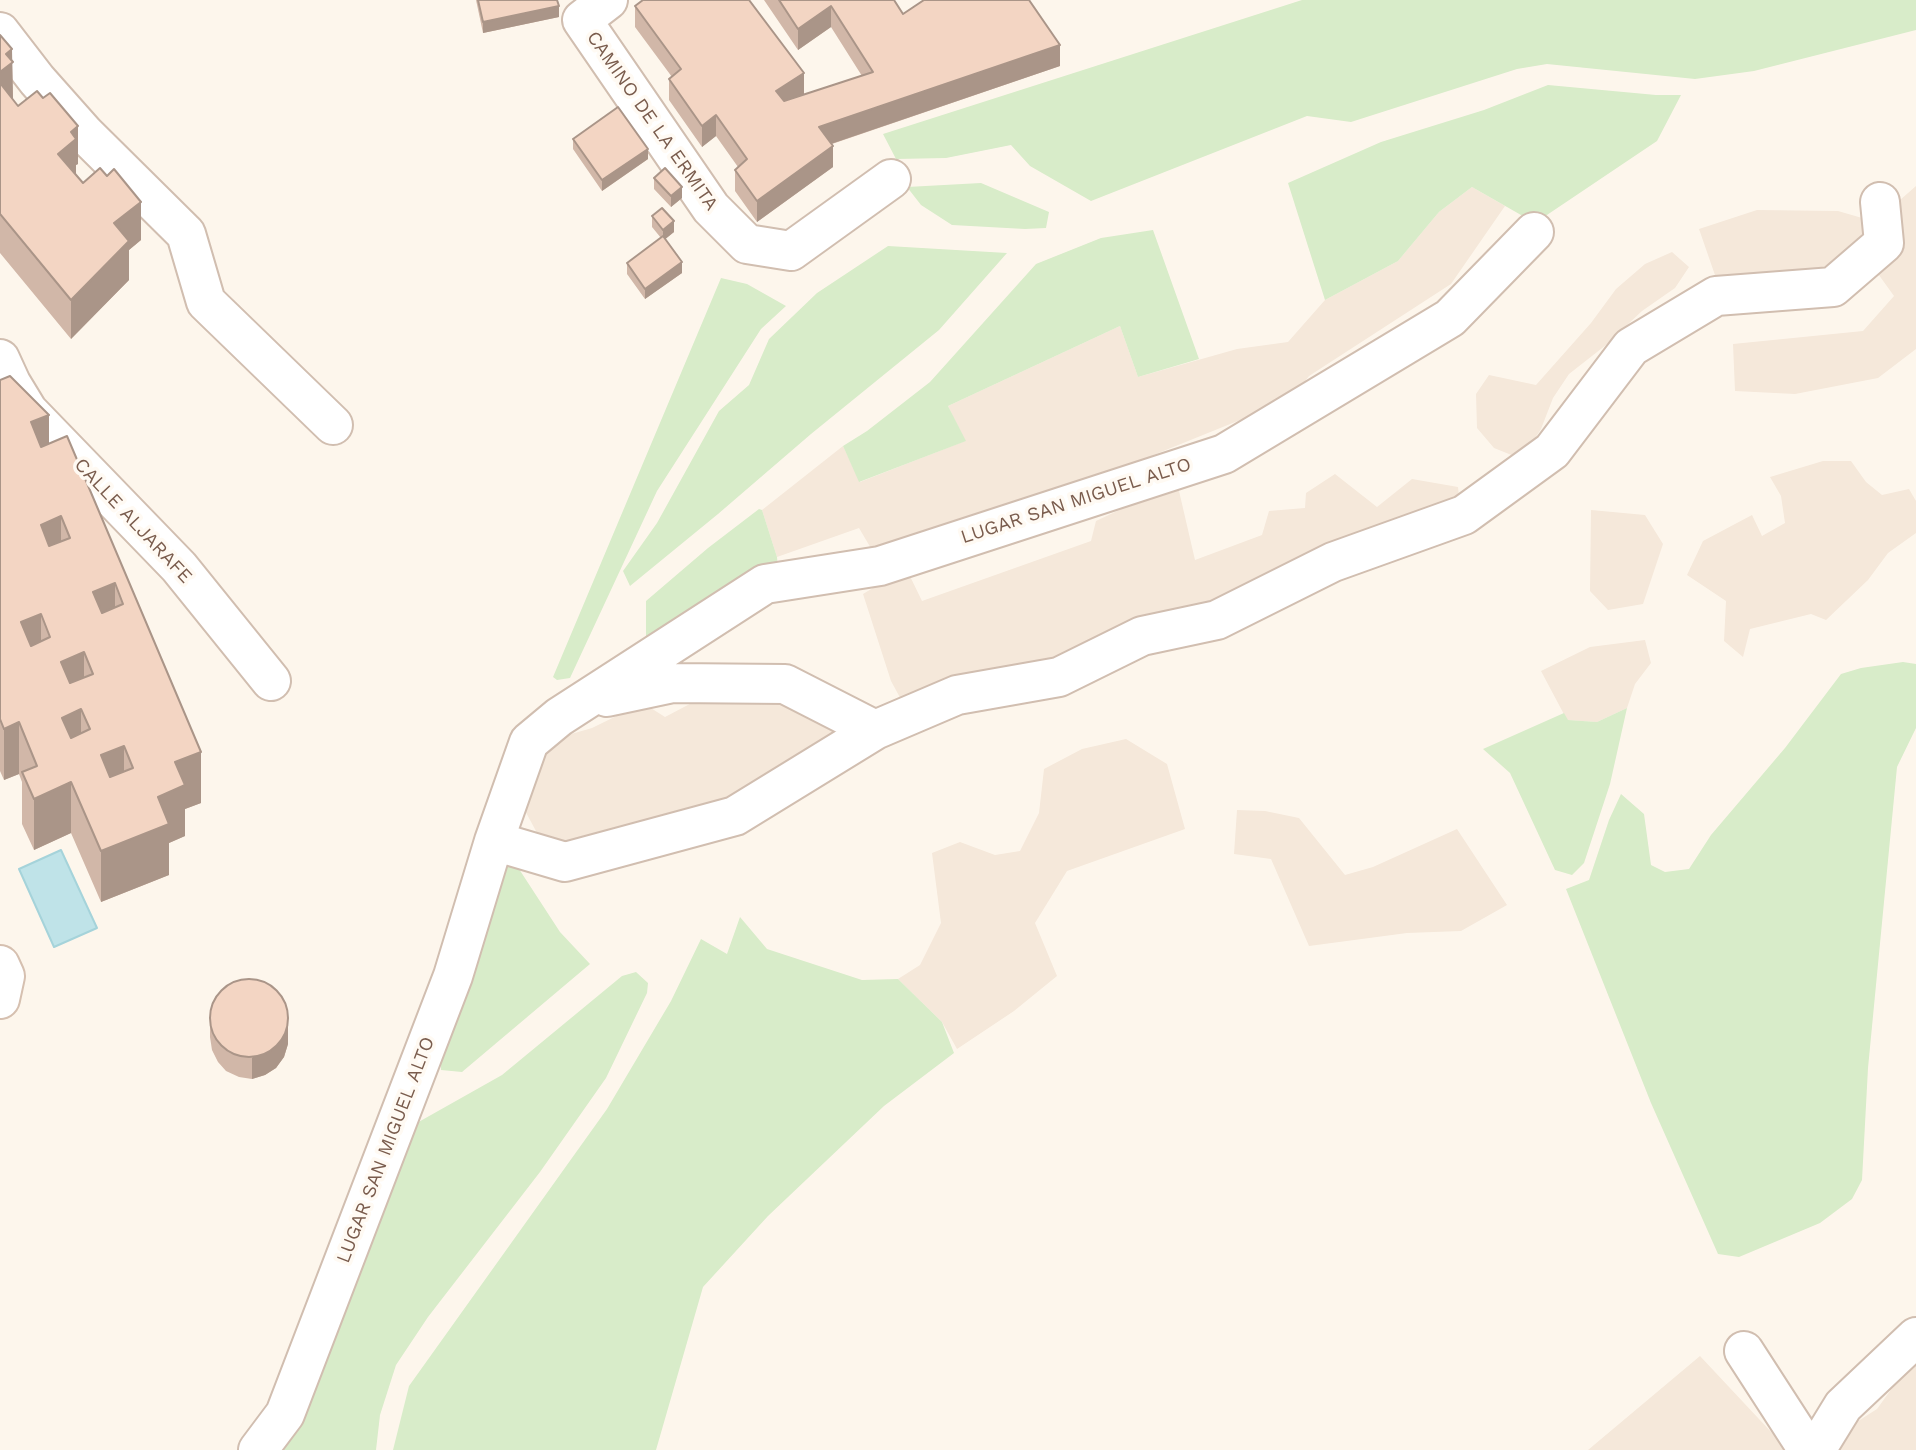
<!DOCTYPE html>
<style>
body{margin:0}
canvas{display:block;background:#fdf6ec}
</style>
<canvas width="1916" height="1450"></canvas>
<script>
const c = document.querySelector('canvas').getContext('2d');
c.lineJoin = 'round';
function fillPath(path, color) { c.fillStyle = color; c.fill(path, 'evenodd'); }
function stroke(path, color, width, dash) { c.strokeStyle = color; c.lineWidth = width; c.lineCap = dash ? 'butt' : 'round'; c.setLineDash(dash || []); c.stroke(path); }
function drawText(font, color, halo, rows, align = 'center') {
  c.font = font + ' "Work Sans",sans-serif'; c.lineWidth = 7; c.setLineDash([]); c.textBaseline = 'middle'; c.strokeStyle = halo; c.fillStyle = color; for (const [text, x, y, turn = 0] of rows) {
    c.save(); c.translate(x, y); c.rotate((+turn || 0) * Math.PI / 180); c.textAlign = isNaN(turn) ? turn : align; if (halo) c.strokeText(text, 0, 0); c.fillText(text, 0, 0); c.restore();
  }
}
fillPath(new Path2D(`
 M 1916,186 L 1916,349 L 1878,378 L 1795,394 L 1735,391 L 1733,344 L 1863,331 L 1894,296 L 1876,271 L 1884,214 Z
 M 1472,187 L 1505,206 L 1451,284 L 1309,376 L 1292,399 L 973,528 L 872,550 L 859,528 L 777,557 L 762,510 L 843,446 L 860,482 L 965,441 L 948,406 L 1120,326 L 1138,377 L 1237,349 L 1288,342 L 1325,300 L 1398,261 L 1439,212 Z
 M 1757,210 L 1838,211 L 1869,220 L 1858,242 L 1822,273 L 1716,278 L 1699,229 Z
 M 1672,252 L 1689,267 L 1675,288 L 1642,311 L 1606,345 L 1569,374 L 1553,398 L 1541,429 L 1528,449 L 1514,456 L 1494,448 L 1477,428 L 1476,394 L 1489,375 L 1536,385 L 1591,323 L 1616,289 L 1645,264 Z
 M 1823,461 L 1851,461 L 1866,482 L 1882,495 L 1909,489 L 1916,501 L 1916,533 L 1888,553 L 1868,580 L 1826,620 L 1811,614 L 1750,629 L 1743,657 L 1724,641 L 1726,601 L 1687,575 L 1703,541 L 1752,515 L 1762,536 L 1785,523 L 1781,496 L 1770,477 Z
 M 1335,474 L 1377,507 L 1412,479 L 1458,487 L 1460,506 L 1053,670 L 903,703 L 891,681 L 863,594 L 906,568 L 922,601 L 1091,541 L 1096,521 L 1132,504 L 1176,478 L 1195,560 L 1262,535 L 1269,511 L 1305,508 L 1306,493 Z
 M 1591,510 L 1645,515 L 1663,544 L 1643,604 L 1608,610 L 1590,591 Z
 M 1645,640 L 1651,663 L 1635,684 L 1627,708 L 1597,722 L 1567,720 L 1541,671 L 1590,647 Z
 M 765,693 L 853,726 L 791,775 L 683,816 L 596,844 L 543,844 L 523,807 L 529,764 L 554,739 L 592,728 L 643,703 L 665,717 L 705,696 L 721,703 Z
 M 1126,739 L 1167,764 L 1185,829 L 1067,871 L 1035,923 L 1057,976 L 1014,1011 L 957,1049 L 942,1022 L 898,979 L 920,965 L 941,923 L 932,853 L 960,842 L 995,855 L 1020,851 L 1039,813 L 1044,769 L 1082,749 Z
 M 1237,810 L 1265,811 L 1299,818 L 1345,875 L 1373,867 L 1457,829 L 1507,905 L 1461,931 L 1407,933 L 1309,946 L 1271,859 L 1234,854 Z
 M 1916,1355 L 1916,1450 L 1813,1450 L 1877,1409 Z
 M 1700,1356 L 1788,1450 L 1588,1450 Z`), '#f5e8da');
fillPath(new Path2D(`
 M 1302,0 L 1916,0 L 1916,30 L 1754,71 L 1695,79 L 1547,64 L 1517,69 L 1351,122 L 1307,116 L 1091,201 L 1030,166 L 1011,145 L 946,158 L 896,159 L 883,134 Z
 M 1548,85 L 1656,95 L 1681,95 L 1657,141 L 1535,223 L 1472,187 L 1439,212 L 1398,261 L 1325,300 L 1288,183 L 1381,142 L 1484,110 Z
 M 981,183 L 1049,212 L 1046,228 L 1025,229 L 952,225 L 921,205 L 907,187 Z
 M 1153,230 L 1199,359 L 1138,377 L 1120,326 L 948,406 L 966,441 L 859,482 L 843,446 L 867,431 L 930,382 L 1036,264 L 1101,238 Z
 M 888,246 L 1007,253 L 939,330 L 811,434 L 718,514 L 630,586 L 623,571 L 657,523 L 719,411 L 749,385 L 769,339 L 817,293 Z
 M 721,278 L 747,284 L 786,306 L 761,329 L 657,491 L 570,678 L 557,680 L 553,677 Z
 M 759,509 L 762,510 L 777,557 L 778,568 L 646,646 L 646,601 L 708,548 Z
 M 1903,662 L 1916,664 L 1916,728 L 1897,767 L 1868,1068 L 1862,1180 L 1852,1199 L 1820,1223 L 1739,1257 L 1718,1254 L 1651,1103 L 1566,889 L 1589,880 L 1609,820 L 1621,794 L 1644,814 L 1651,865 L 1665,872 L 1689,869 L 1711,835 L 1785,748 L 1841,674 L 1861,668 Z
 M 1627,708 L 1610,784 L 1584,863 L 1572,875 L 1555,870 L 1510,773 L 1483,749 L 1564,713 L 1568,720 L 1597,722 Z
 M 498,864 L 519,869 L 560,932 L 590,964 L 462,1072 L 441,1070 L 440,1041 Z
 M 740,917 L 767,949 L 862,980 L 898,979 L 942,1022 L 954,1053 L 884,1106 L 768,1216 L 703,1287 L 656,1450 L 393,1450 L 409,1386 L 607,1109 L 671,1001 L 701,939 L 727,954 Z
 M 636,972 L 648,983 L 647,993 L 606,1078 L 540,1172 L 428,1317 L 396,1365 L 380,1415 L 376,1450 L 268,1450 L 415,1124 L 502,1075 L 622,976 Z`), '#d8ecc9');
const water = new Path2D(`
 M 61,850 L 97,928 L 54,947 L 19,869 Z`);
fillPath(water, '#bfe3e8');
stroke(water, '#a5d3da', 2);
const street = new Path2D(`
 M 608,0 L 582,20 L 711,208 L 747,244 L 791,251 L 891,179
 M 0,32 L 37,80 L 85,134 L 186,234 L 206,302 L 333,425
 M 0,359 L 11,383 L 28,411 L 179,567 L 271,681
 M 607,697 L 673,683 L 785,684 L 875,730
 M 494,841 L 565,862 L 735,816 L 875,730 L 957,695 L 1059,677 L 1142,636 L 1217,620 L 1333,562 L 1464,515 L 1552,451 L 1631,347 L 1716,296 L 1833,287 L 1884,243 L 1880,202
 M 1744,1351 L 1808,1450
 M 258,1450 L 285,1414 L 453,976 L 494,841 L 529,742 L 559,717 L 765,584 L 880,566 L 1224,454 L 1450,318 L 1534,232
 M 1816,1450 L 1843,1406 L 1916,1337`);
const secondary = new Path2D(`
 M 0,965 L 5,976 L 0,999`);
stroke(street, '#d1beb0', 42);
stroke(secondary, '#d6c0b0', 42);
stroke(street, '#fff', 38);
stroke(secondary, '#fff', 38);
fillPath(new Path2D(`
 M 476,0 L 557,0 L 559,17 L 483,33 Z
 M 764,0 L 894,0 L 903,14 L 1060,66 L 832,144 L 833,167 L 757,222 L 735,191 L 735,170 L 738,167 L 716,136 L 702,147 L 669,100 L 669,79 L 672,77 L 635,27 L 635,6 L 804,94 L 801,96 L 862,76 L 831,27 L 798,50 Z
 M 0,35 L 12,60 L 13,99 L 18,106 L 78,164 L 76,165 L 76,176 L 83,183 L 141,240 L 129,250 L 129,280 L 71,339 L 0,253 Z
 M 573,139 L 648,159 L 602,191 L 573,149 Z
 M 654,178 L 682,198 L 671,207 L 654,189 Z
 M 652,216 L 674,232 L 665,239 L 682,273 L 645,299 L 627,274 L 627,263 L 661,238 L 652,227 Z
 M 0,380 L 49,444 L 67,436 L 201,803 L 185,809 L 185,836 L 169,843 L 169,875 L 101,902 L 71,833 L 34,850 L 22,824 L 22,782 L 19,774 L 4,780 L 0,771 Z
 M 210,1016 L 288,1044 L 284,1057 L 276,1068 L 265,1075 L 252,1079 L 239,1077 L 226,1071 L 218,1062 L 212,1050 L 210,1037 Z`), '#d1b7a8');
fillPath(new Path2D(`
 M 559,6 L 559,17 L 483,33 L 483,22 Z
 M 831,6 L 831,27 L 798,50 L 798,29 Z
 M 1060,45 L 1060,66 L 819,148 L 819,127 Z
 M 12,49 L 13,100 L 0,111 L 0,72 L 6,54 Z
 M 804,73 L 804,94 L 776,112 L 776,91 Z
 M 716,115 L 716,136 L 702,147 L 702,126 Z
 M 78,126 L 78,164 L 76,165 L 76,178 L 58,154 L 71,132 Z
 M 833,146 L 833,167 L 757,222 L 757,201 Z
 M 648,149 L 648,159 L 602,191 L 602,180 Z
 M 682,187 L 682,198 L 671,207 L 671,196 Z
 M 141,202 L 141,240 L 129,250 L 129,280 L 71,339 L 71,300 L 114,223 Z
 M 674,221 L 674,232 L 663,241 L 663,230 Z
 M 682,262 L 682,273 L 645,299 L 645,289 Z
 M 49,415 L 49,466 L 31,422 Z
 M 61,516 L 61,568 L 41,576 L 41,525 Z
 M 115,583 L 115,634 L 93,644 L 93,592 Z
 M 41,614 L 41,665 L 21,674 L 21,622 Z
 M 84,652 L 84,704 L 61,713 L 61,662 Z
 M 81,709 L 81,760 L 62,718 Z
 M 19,722 L 19,774 L 4,780 L 4,729 Z
 M 124,746 L 124,797 L 101,806 L 101,755 Z
 M 201,752 L 201,803 L 185,809 L 185,836 L 169,843 L 169,875 L 101,902 L 101,851 L 158,797 L 175,762 Z
 M 71,782 L 71,833 L 34,850 L 34,799 Z
 M 288,1023 L 288,1044 L 284,1057 L 276,1068 L 265,1075 L 252,1079 L 252,1058 Z`), '#aa9588');
const building = new Path2D(`
 M 478,0 L 557,0 L 559,6 L 483,22 Z
 M 643,0 L 749,0 L 804,73 L 776,91 L 784,101 L 873,72 L 831,6 L 798,29 L 779,0 L 894,0 L 903,14 L 924,0 L 1029,0 L 1060,45 L 819,127 L 833,146 L 757,201 L 735,170 L 747,159 L 716,115 L 702,126 L 669,79 L 681,69 L 635,6 Z
 M 0,35 L 12,49 L 6,54 L 13,62 L 0,72 Z
 M 0,83 L 18,106 L 37,91 L 43,98 L 50,93 L 78,126 L 71,132 L 76,139 L 58,154 L 83,183 L 100,168 L 107,176 L 114,169 L 141,202 L 114,223 L 129,241 L 71,300 L 0,214 Z
 M 618,107 L 648,149 L 602,180 L 573,139 Z
 M 665,168 L 682,187 L 671,196 L 654,178 Z
 M 662,208 L 674,221 L 663,230 L 652,216 Z
 M 663,236 L 682,262 L 645,289 L 627,263 Z
 M 10,376 L 49,415 L 31,422 L 41,447 L 67,436 L 201,752 L 175,762 L 185,785 L 158,797 L 169,824 L 101,851 L 71,782 L 34,799 L 22,772 L 37,766 L 19,722 L 4,729 L 0,719 L 0,380 ZM 61,516 L 70,538 L 49,546 L 41,525 ZM 115,583 L 123,604 L 102,613 L 93,592 ZM 41,614 L 50,637 L 31,646 L 21,622 ZM 84,652 L 93,674 L 70,683 L 61,662 ZM 81,709 L 90,729 L 71,738 L 62,718 ZM 124,746 L 133,768 L 110,777 L 101,755 Z
 M210 1018a39 39 0 1 1 78 0a39 39 0 1 1-78 0Z`);
fillPath(building, '#f3d5c3');
stroke(building, '#aa9588', 2);
drawText('19px', '#7a5c4d', '#fffaf3', [
 ["CAMINO DE LA ERMITA",652,121,55],
 ["LUGAR SAN MIGUEL ALTO",1076,501,-18],
 ["CALLE ALJARAFE",133,521,47],
 ["LUGAR SAN MIGUEL ALTO",386,1150,-69]
]);
</script>
